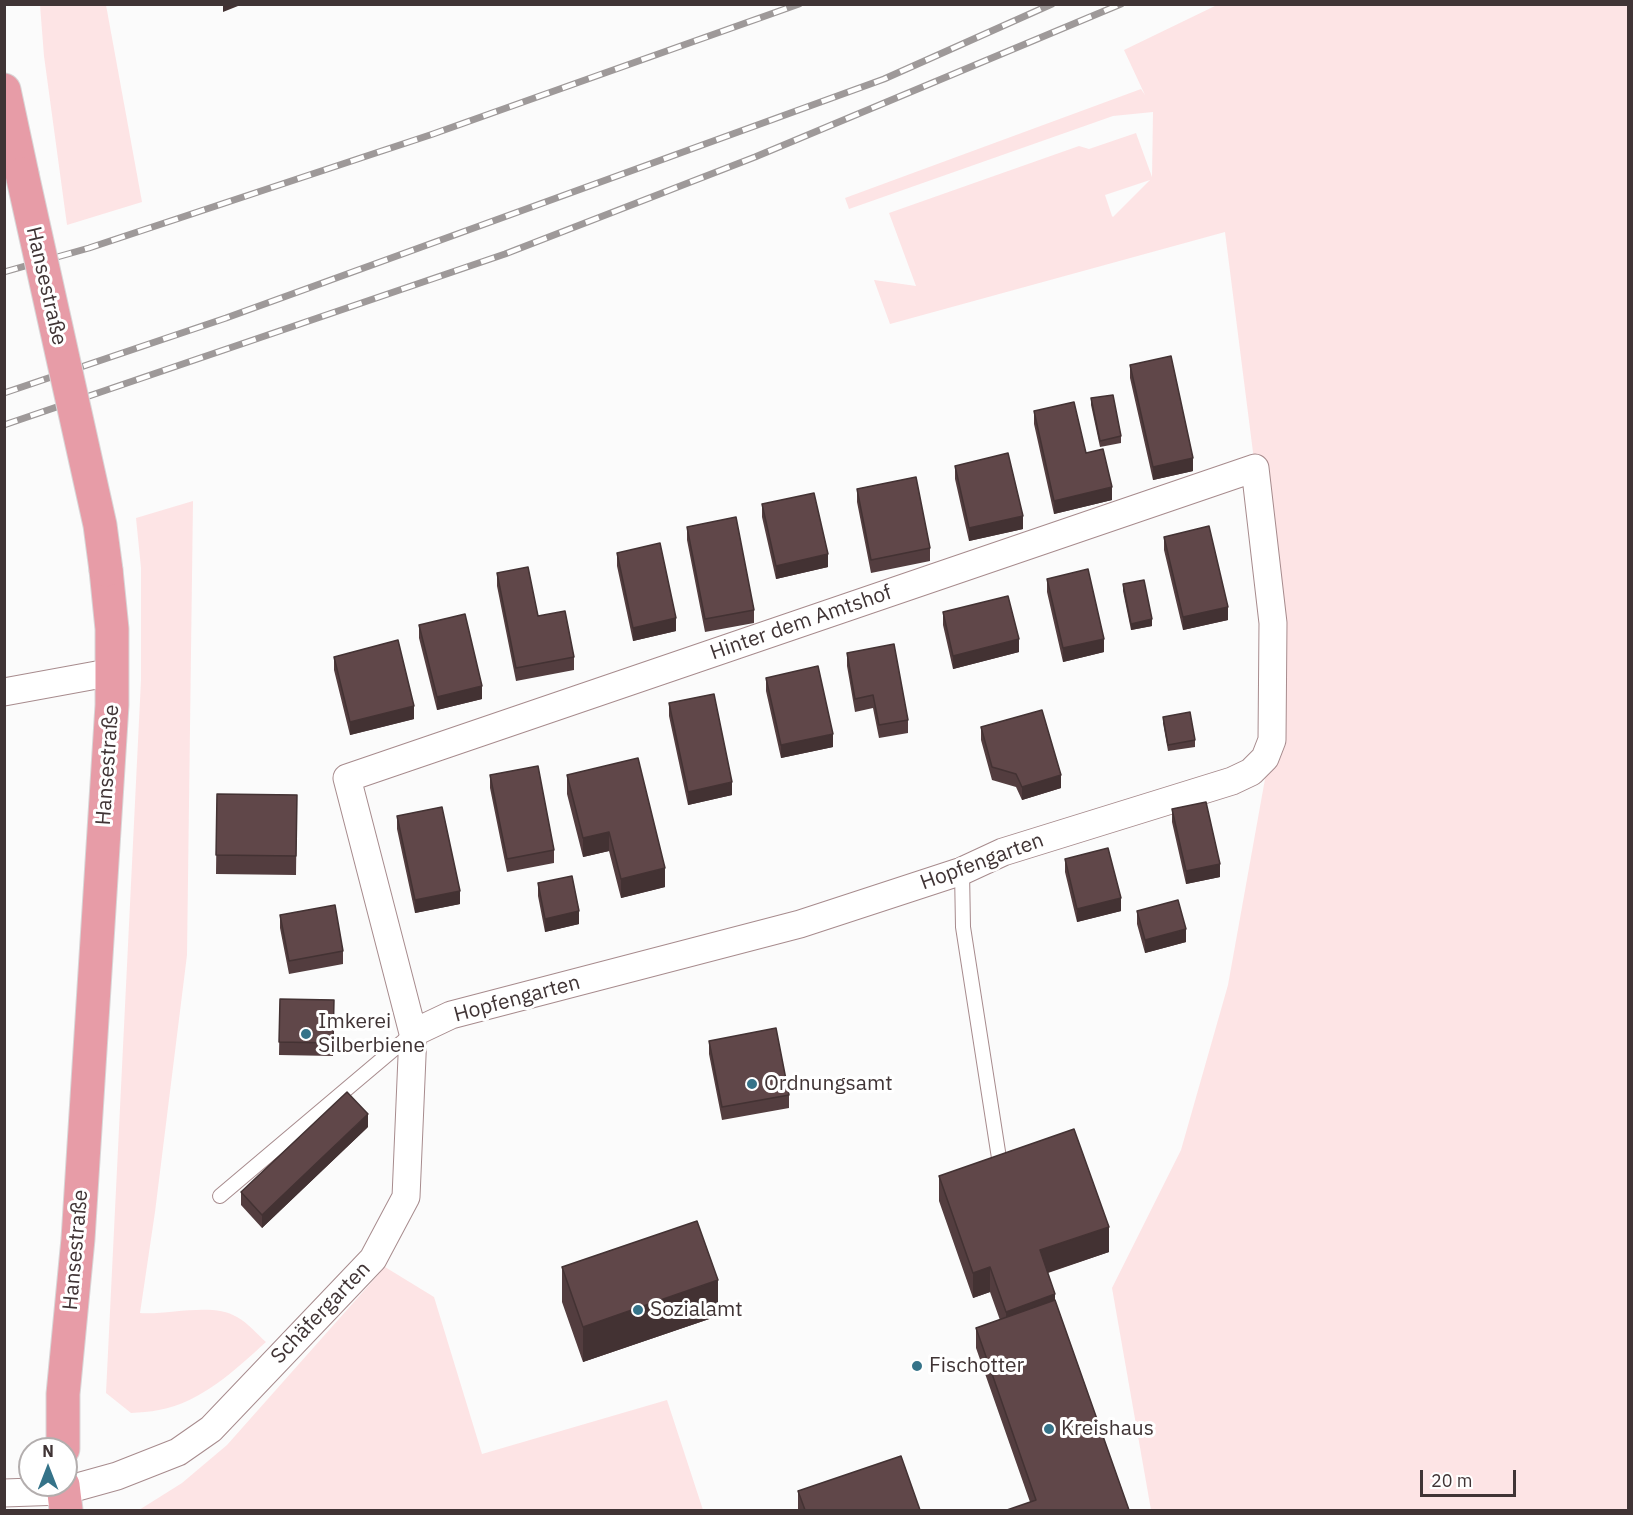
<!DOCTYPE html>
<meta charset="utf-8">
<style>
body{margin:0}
#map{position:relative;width:1633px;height:1515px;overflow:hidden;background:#fbfbfb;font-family:"IBM Plex Sans",sans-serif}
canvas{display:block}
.frame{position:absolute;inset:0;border:6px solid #403435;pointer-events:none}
.north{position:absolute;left:18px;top:1437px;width:60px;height:60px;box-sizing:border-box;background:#fff;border:2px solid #b3aeae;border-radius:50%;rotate:0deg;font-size:16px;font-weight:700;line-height:24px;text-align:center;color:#403435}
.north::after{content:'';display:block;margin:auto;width:21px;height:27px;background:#357389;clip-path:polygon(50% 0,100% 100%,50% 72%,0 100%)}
.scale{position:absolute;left:1420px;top:1470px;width:96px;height:27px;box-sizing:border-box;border:3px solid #403435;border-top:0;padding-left:8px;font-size:18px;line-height:21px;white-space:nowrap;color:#403435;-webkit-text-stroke:4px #fff;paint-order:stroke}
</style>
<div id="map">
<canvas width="1633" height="1515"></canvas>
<div class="frame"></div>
<div class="north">N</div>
<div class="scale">20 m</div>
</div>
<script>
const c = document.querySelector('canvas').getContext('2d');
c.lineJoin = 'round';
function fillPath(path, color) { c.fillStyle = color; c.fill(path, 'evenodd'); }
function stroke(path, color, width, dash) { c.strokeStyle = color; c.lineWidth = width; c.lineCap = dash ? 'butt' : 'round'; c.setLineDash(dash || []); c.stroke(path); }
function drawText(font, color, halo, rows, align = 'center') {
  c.font = font + ' "IBM Plex Sans",sans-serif'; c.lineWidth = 6; c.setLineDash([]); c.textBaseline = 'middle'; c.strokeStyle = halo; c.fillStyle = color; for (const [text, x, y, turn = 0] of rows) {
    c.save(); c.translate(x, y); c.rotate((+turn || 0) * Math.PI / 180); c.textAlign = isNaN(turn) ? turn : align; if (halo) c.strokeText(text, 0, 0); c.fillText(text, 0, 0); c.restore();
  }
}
fillPath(new Path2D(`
 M 40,5 L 106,5 L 142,202 L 67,225 L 44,56 Z
 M 1217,5 L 1628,5 L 1628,1510 L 1151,1510 L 1112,1288 L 1181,1150 L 1228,985 L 1272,740 L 1255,468 L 1225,232 L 890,324 L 874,280 L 916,286 L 889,213 L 1079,146 L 1089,149 L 1136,133 L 1152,177 L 1153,112 L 1113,116 L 849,209 L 845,198 L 1141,89 L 1145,95 L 1124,50 ZM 1150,180 L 1113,217 L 1112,216 L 1105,195 Z
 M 193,501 L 187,955 L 155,1212 L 140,1313 C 169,1315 213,1302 237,1317 C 248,1323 257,1334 266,1342 C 235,1370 202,1402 159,1410 C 150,1412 140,1412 131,1413 L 106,1393 L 141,680 L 141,568 L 136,518 Z
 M 385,1267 L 434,1297 L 482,1454 L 667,1400 L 703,1510 L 139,1510 L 182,1483 L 227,1445 Z`), '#fde4e5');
const service = new Path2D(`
 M 962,871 L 963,927 L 999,1158
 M 220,1196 L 413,1033`);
const minor = new Path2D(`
 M 4,692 L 113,672
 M 4,1493 L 63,1491 L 117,1476 L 178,1452 L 211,1429 L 373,1259 L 406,1197 L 413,1033 L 347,778 L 1255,468 L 1273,623 L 1272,740 L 1265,758 L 1251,772 L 1232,781 L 1003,852 L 962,871 L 800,924 L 451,1015 L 413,1033`);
const primary = new Path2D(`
 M 4,90 L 22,174
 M 63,1449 L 63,1394 L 78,1239 L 112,705 L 112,629 L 106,570
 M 63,1485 L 66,1510`);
stroke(service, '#a78b8d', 16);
stroke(minor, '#a78b8d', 29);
stroke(primary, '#d9d6d7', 35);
stroke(service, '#fff', 14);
stroke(minor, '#fff', 27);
stroke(primary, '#e79ca7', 33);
const rail = new Path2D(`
 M 4,272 L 89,248 L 433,134 L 799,4
 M 4,393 L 226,318 L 884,79 L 1052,4
 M 4,425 L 505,254 L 755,157 L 1121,4`);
stroke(rail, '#9e9999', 7);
stroke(rail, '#fff', 4.5, [14]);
const primaryBridge = new Path2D(`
 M 22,174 L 100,525 L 106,570`);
stroke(primaryBridge, '#d9d6d7', 35, []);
stroke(primaryBridge, '#e79ca7', 33);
fillPath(new Path2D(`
 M 1130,365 L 1193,471 L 1153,480 L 1130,378 Z
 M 1091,398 L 1121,436 L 1121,443 L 1100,447 L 1091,405 Z
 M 1034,411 L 1086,453 L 1112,500 L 1054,514 L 1034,424 Z
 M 955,466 L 1023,529 L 969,541 L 955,479 Z
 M 857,489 L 930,548 L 930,561 L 871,573 L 857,502 Z
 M 762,504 L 828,567 L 776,579 L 762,517 Z
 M 687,527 L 754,610 L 754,623 L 705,632 L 687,540 Z
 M 1164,537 L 1228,620 L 1183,630 L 1164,550 Z
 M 617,553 L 676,631 L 633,641 L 617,566 Z
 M 497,573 L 574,657 L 574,670 L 516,681 L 497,586 Z
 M 1047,579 L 1104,652 L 1063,662 L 1047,592 Z
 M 1123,584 L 1152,626 L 1131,630 L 1123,591 Z
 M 943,612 L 1019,652 L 953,669 L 943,625 Z
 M 419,625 L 482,699 L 437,710 L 419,638 Z
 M 847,653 L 908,720 L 908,733 L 879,738 L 873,708 L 855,712 L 847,666 Z
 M 334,657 L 414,719 L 350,735 L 334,670 Z
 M 766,678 L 833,747 L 781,758 L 766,691 Z
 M 669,703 L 732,795 L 688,805 L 669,716 Z
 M 1163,717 L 1195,740 L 1195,747 L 1168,751 L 1163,723 Z
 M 981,727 L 1061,788 L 1022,800 L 1016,787 L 992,780 L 981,740 Z
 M 490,775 L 554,850 L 554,863 L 507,872 L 490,788 Z
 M 567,775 L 665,887 L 621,898 L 609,851 L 583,857 L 567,794 Z
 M 217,794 L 297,795 L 296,875 L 216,874 Z
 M 1172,809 L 1220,877 L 1186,884 L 1172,822 Z
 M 397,816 L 460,904 L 415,913 L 397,829 Z
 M 1065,859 L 1121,911 L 1077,922 L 1065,872 Z
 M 538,883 L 579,924 L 545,932 L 538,896 Z
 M 1137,911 L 1186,942 L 1145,953 L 1137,924 Z
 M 280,915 L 343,951 L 343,964 L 289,974 L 280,928 Z
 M 280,999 L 334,1000 L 333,1056 L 279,1055 Z
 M 709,1041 L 789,1095 L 789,1108 L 722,1120 L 709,1054 Z
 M 368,1127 L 262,1228 L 241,1205 L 241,1192 Z
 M 939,1176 L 1109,1252 L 1048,1273 L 1055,1300 L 1129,1510 L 1030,1502 L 976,1348 L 976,1328 L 1000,1320 L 990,1292 L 973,1298 L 939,1201 Z
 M 562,1267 L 718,1316 L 583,1362 L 562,1302 Z
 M 798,1491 L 920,1510 L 798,1510 Z`), '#533d3f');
fillPath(new Path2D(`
 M 223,4 L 243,4 L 223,12 Z
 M 1193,458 L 1193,471 L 1153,480 L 1153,467 Z
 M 1112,487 L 1112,500 L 1054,514 L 1054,501 Z
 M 1023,516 L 1023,529 L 969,541 L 969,528 Z
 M 828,554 L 828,567 L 776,579 L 776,566 Z
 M 1228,607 L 1228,620 L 1183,630 L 1183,617 Z
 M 676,618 L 676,631 L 633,641 L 633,628 Z
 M 1152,619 L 1152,626 L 1131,630 L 1131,624 Z
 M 1019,639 L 1019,652 L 953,669 L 953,656 Z
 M 1104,639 L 1104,652 L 1063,662 L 1063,648 Z
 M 482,686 L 482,699 L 437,710 L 437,697 Z
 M 414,706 L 414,719 L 350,735 L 350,722 Z
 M 833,734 L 833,747 L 781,758 L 781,745 Z
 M 1061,775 L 1061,788 L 1022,800 L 1022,787 Z
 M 732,782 L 732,795 L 688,805 L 688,792 Z
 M 609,832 L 609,851 L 583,857 L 583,838 Z
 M 1220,864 L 1220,877 L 1186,884 L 1186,871 Z
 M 665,868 L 665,887 L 621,898 L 621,879 Z
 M 460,891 L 460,904 L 415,913 L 415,900 Z
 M 1121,898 L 1121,911 L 1077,922 L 1077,909 Z
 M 579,911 L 579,924 L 545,932 L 545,919 Z
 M 1186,929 L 1186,942 L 1145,953 L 1145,940 Z
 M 368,1114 L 368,1127 L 262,1228 L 262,1215 Z
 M 1109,1227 L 1109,1252 L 1040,1275 L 1040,1250 Z
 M 990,1267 L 990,1292 L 973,1298 L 973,1273 Z
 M 718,1280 L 718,1316 L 583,1362 L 583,1327 Z
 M 1055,1294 L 1055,1320 L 1006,1337 L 1006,1312 Z`), '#433233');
const building = new Path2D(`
 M 1171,356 L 1193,458 L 1153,467 L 1130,365 Z
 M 1113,395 L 1121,436 L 1100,441 L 1091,398 Z
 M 1074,402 L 1086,453 L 1103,449 L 1112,487 L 1054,501 L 1034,411 Z
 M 1008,453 L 1023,516 L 969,528 L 955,466 Z
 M 916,477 L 930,548 L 871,560 L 857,489 Z
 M 814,493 L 828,554 L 776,566 L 762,504 Z
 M 736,517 L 754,610 L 705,619 L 687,527 Z
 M 1209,526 L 1228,607 L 1183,617 L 1164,537 Z
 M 660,543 L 676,618 L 633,628 L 617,553 Z
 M 528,567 L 538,616 L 565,611 L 574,657 L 516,668 L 497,573 Z
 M 1088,569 L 1104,639 L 1063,648 L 1047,579 Z
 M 1144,580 L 1152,619 L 1131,624 L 1123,584 Z
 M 1008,596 L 1019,639 L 953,656 L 943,612 Z
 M 465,614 L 482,686 L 437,697 L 419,625 Z
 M 398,640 L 414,706 L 350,722 L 334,657 Z
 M 894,644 L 908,720 L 879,725 L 873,695 L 855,699 L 847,653 Z
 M 818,666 L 833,734 L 781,745 L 766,678 Z
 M 714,694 L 732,782 L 688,792 L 669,703 Z
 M 1042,710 L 1061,775 L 1022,787 L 1016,774 L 992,767 L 981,727 Z
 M 1190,712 L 1195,740 L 1168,745 L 1163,717 Z
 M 638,758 L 665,868 L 621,879 L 609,832 L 583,838 L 567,775 Z
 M 538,766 L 554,850 L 507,859 L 490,775 Z
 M 217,794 L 297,795 L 296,856 L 216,855 Z
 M 1206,802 L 1220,864 L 1186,871 L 1172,809 Z
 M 442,807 L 460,891 L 415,900 L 397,816 Z
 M 1108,848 L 1121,898 L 1077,909 L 1065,859 Z
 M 572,876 L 579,911 L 545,919 L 538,883 Z
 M 1178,900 L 1186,929 L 1145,940 L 1137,911 Z
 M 335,905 L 343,951 L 289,961 L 280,915 Z
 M 280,999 L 334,1000 L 333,1043 L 279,1042 Z
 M 776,1028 L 789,1095 L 722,1107 L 709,1041 Z
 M 347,1092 L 368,1114 L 262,1215 L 241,1192 Z
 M 1074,1129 L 1109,1227 L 1040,1250 L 1055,1294 L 1006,1312 L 990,1267 L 973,1273 L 939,1176 Z
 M 697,1221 L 718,1280 L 583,1327 L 562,1267 Z
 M 1055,1300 L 1129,1510 L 1007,1510 L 1036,1500 L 976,1328 Z
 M 901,1456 L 920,1510 L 805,1510 L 798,1491 Z`);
fillPath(building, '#604749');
stroke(building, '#433233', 1.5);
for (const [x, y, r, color] of [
 [306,1034,6,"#357389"],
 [752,1084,6,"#357389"],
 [638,1310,6,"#357389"],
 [917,1366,6,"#357389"],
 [1049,1429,6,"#357389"]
]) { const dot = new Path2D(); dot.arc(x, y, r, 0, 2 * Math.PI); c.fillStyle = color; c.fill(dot); stroke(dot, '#fff', 2); }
drawText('21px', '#403435', '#fff', [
 ["Hansestraße",46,286,77],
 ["Hinter dem Amtshof",801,623,-19],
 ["Hansestraße",108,765,-86],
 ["Hopfengarten",982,862,-20],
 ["Hopfengarten",517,999,-15],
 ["Hansestraße",76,1250,-85],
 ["Schäfergarten",321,1313,-46]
]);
drawText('21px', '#403435', '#fff', [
 ["Imkerei",318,1022],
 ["Silberbiene",318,1046],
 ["Ordnungsamt",764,1084],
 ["Sozialamt",650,1310],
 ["Fischotter",929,1366],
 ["Kreishaus",1061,1429]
], 'left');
</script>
